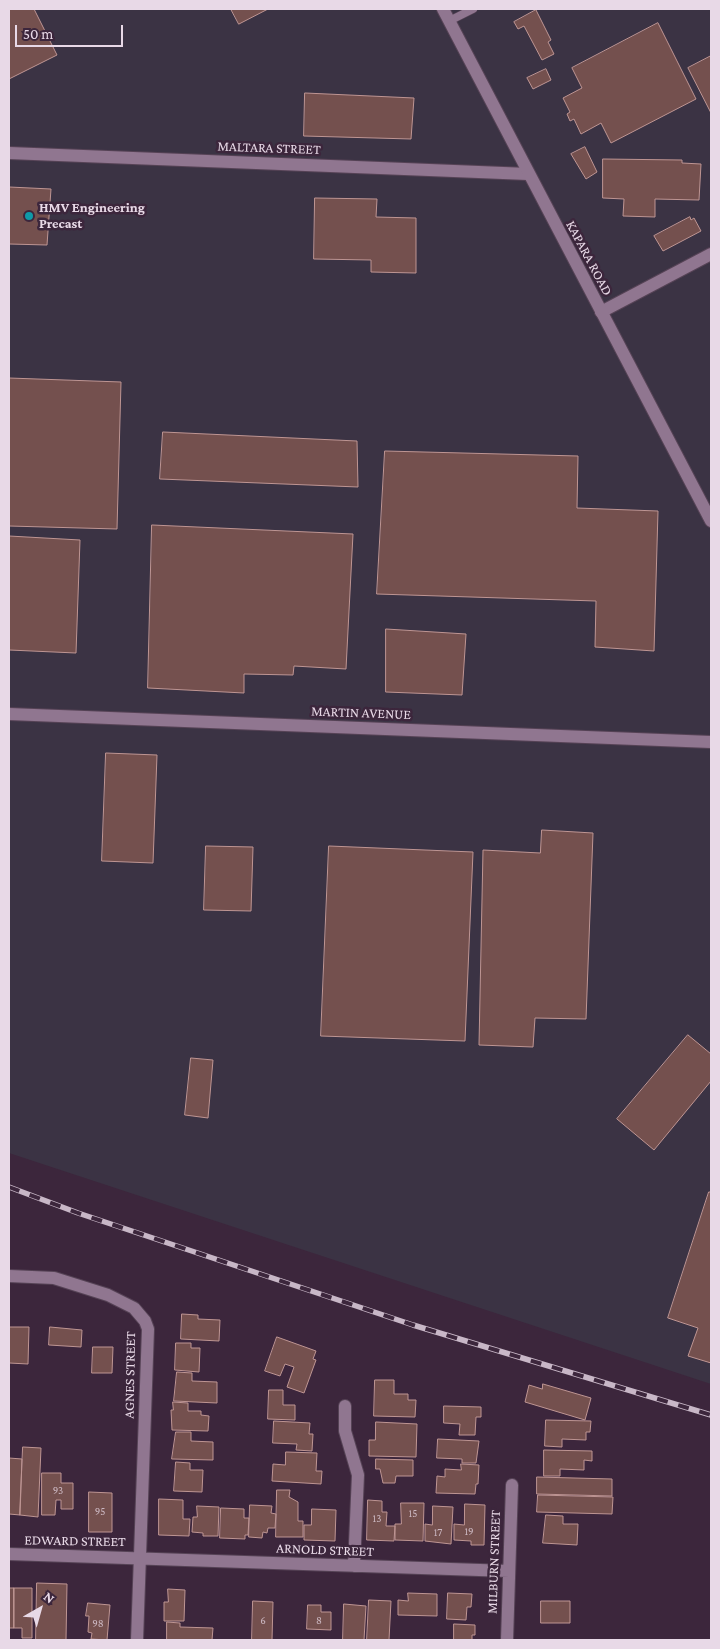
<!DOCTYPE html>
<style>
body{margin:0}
#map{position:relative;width:720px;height:1649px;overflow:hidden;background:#3c263c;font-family:"Crimson Pro",serif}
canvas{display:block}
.frame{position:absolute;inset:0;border:10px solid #e8d9e7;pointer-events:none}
.north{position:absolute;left:15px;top:1584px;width:50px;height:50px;-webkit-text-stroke:4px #3c263c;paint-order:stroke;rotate:38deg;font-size:14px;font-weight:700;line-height:20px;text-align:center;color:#e8d9e7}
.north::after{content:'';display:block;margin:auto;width:18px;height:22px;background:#e8d9e7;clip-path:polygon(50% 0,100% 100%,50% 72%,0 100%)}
.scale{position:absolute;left:15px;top:25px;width:108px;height:22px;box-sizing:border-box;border:2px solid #e8d9e7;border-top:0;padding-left:6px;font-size:15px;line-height:18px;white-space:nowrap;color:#e8d9e7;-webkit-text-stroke:4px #3c263c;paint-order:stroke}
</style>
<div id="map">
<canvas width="720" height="1649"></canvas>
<div class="frame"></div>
<div class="north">N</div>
<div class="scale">50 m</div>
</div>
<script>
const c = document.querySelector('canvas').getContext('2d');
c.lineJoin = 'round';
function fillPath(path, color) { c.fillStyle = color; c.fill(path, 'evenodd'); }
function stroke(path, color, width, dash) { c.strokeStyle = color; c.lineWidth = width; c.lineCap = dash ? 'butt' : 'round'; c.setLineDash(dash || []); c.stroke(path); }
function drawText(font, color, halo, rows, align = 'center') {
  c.font = font + ' "Crimson Pro",serif'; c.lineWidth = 5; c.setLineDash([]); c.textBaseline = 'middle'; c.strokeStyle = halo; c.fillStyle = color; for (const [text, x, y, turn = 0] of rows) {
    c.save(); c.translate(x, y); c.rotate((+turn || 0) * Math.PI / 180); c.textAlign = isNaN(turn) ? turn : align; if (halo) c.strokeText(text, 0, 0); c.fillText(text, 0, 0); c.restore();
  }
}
fillPath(new Path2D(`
 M 9,9 L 711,9 L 711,1384 L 9,1153 Z`), '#3b3344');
const building = new Path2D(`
 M 9,9 L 34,9 L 57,55 L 9,79 Z
 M 231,9 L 268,9 L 239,24 Z
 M 536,10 L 551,40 L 548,42 L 554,54 L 542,60 L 524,26 L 518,29 L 514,22 Z
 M 658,23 L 696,99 L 611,143 L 601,123 L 581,134 L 574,119 L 570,121 L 567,114 L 570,112 L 563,98 L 582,88 L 572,68 Z
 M 711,56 L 711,113 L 688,68 Z
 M 546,69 L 551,80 L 533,89 L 527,78 Z
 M 305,93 L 414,98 L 411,139 L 304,136 Z
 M 585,147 L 597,172 L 586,179 L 571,154 Z
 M 603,159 L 682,160 L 682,163 L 701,164 L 699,200 L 655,199 L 655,217 L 623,216 L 624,199 L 603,198 Z
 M 9,187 L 51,189 L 47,245 L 9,244 Z
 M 315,198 L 377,199 L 376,217 L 416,218 L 416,273 L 371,272 L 371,260 L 314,259 Z
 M 690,217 L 691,220 L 694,218 L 701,231 L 663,251 L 654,236 Z
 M 9,378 L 121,382 L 117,529 L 9,526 Z
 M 163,432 L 357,441 L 358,487 L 160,479 Z
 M 385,451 L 578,456 L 577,508 L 658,511 L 654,651 L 595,647 L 596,601 L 377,594 Z
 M 152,525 L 353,534 L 346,669 L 294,666 L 293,675 L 244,674 L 244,693 L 148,688 Z
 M 9,536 L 80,540 L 76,653 L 9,650 Z
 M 386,629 L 466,634 L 462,695 L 386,692 Z
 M 106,753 L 157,755 L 153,863 L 102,861 Z
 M 542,830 L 593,833 L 586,1019 L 535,1018 L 533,1047 L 479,1045 L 483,850 L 540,853 Z
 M 206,846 L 253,847 L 251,911 L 204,910 Z
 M 329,846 L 473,852 L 465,1041 L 321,1036 Z
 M 688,1035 L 711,1054 L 711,1081 L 654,1150 L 617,1119 Z
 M 191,1058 L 213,1060 L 208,1118 L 185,1115 Z
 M 709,1192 L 711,1192 L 711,1363 L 688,1356 L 698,1328 L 668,1318 Z
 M 182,1314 L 198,1315 L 198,1319 L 220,1320 L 219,1341 L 181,1339 Z
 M 9,1327 L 29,1327 L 28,1364 L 9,1363 Z
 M 50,1327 L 82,1330 L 81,1347 L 49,1345 Z
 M 277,1337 L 316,1351 L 313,1359 L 316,1360 L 304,1393 L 287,1387 L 294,1367 L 285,1364 L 280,1376 L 265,1371 Z
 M 176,1343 L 191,1343 L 191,1348 L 200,1348 L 199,1372 L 175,1370 Z
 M 93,1347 L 113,1347 L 112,1373 L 92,1373 Z
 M 177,1372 L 192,1373 L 192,1381 L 217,1382 L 217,1403 L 174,1401 Z
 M 375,1380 L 394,1380 L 394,1394 L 408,1394 L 408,1400 L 416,1400 L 415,1417 L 374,1416 Z
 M 543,1384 L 591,1398 L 585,1420 L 525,1402 L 529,1385 L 542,1389 Z
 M 269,1390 L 283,1390 L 283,1405 L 295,1405 L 295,1420 L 268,1419 Z
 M 173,1402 L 188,1403 L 188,1411 L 201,1411 L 201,1415 L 209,1416 L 208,1431 L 172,1430 L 171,1410 L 173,1410 Z
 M 444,1406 L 481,1407 L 481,1417 L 476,1417 L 475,1435 L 459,1435 L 460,1424 L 444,1423 Z
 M 546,1420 L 591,1421 L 590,1432 L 586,1432 L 586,1440 L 562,1439 L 562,1447 L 545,1446 Z
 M 274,1421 L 310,1423 L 309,1434 L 313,1434 L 312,1451 L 296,1450 L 297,1444 L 273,1443 Z
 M 376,1422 L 417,1424 L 416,1457 L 369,1456 L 369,1440 L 375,1440 Z
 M 176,1432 L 191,1432 L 191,1441 L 213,1442 L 213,1460 L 172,1459 Z
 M 438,1439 L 479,1441 L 476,1463 L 462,1463 L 462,1459 L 437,1458 Z
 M 23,1447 L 41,1448 L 38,1517 L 20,1515 Z
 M 544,1450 L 592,1451 L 592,1461 L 584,1460 L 584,1470 L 560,1469 L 560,1476 L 544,1476 Z
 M 286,1452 L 317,1453 L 316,1471 L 322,1471 L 321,1484 L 272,1481 L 273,1464 L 285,1465 Z
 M 9,1458 L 22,1459 L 20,1515 L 9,1514 Z
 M 376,1459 L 413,1460 L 413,1476 L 396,1476 L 395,1483 L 383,1483 L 380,1469 L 376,1469 Z
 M 176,1462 L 190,1463 L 190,1470 L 203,1470 L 202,1492 L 174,1491 Z
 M 461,1464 L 479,1465 L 478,1484 L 476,1484 L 475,1494 L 436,1493 L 437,1476 L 445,1477 L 445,1469 L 461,1470 Z
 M 42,1473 L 61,1473 L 61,1483 L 73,1483 L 73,1509 L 61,1509 L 61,1500 L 56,1500 L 55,1515 L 42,1515 Z
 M 537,1477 L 612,1479 L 612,1496 L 537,1494 Z
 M 277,1490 L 290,1490 L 289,1497 L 298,1502 L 298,1521 L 303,1521 L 303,1537 L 276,1537 Z
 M 89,1492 L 112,1493 L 112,1532 L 89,1532 Z
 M 538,1495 L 613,1497 L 612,1514 L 537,1512 Z
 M 159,1499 L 183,1500 L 183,1519 L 190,1519 L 189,1536 L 159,1535 Z
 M 368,1500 L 382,1501 L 382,1512 L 387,1512 L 386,1526 L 395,1526 L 394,1541 L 367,1540 Z
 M 401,1503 L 424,1503 L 423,1541 L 395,1540 L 395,1524 L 401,1524 Z
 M 465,1504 L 485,1505 L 484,1545 L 471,1545 L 471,1541 L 454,1540 L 454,1524 L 464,1525 Z
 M 250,1505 L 272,1506 L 271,1513 L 276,1514 L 275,1528 L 268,1528 L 267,1533 L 263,1532 L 262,1538 L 249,1537 Z
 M 197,1506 L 219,1507 L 218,1536 L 203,1536 L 203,1533 L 192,1532 L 193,1517 L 197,1517 Z
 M 433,1506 L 453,1507 L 451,1544 L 425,1541 L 425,1524 L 432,1525 Z
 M 221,1508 L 244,1509 L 244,1518 L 249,1518 L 248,1535 L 245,1535 L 245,1539 L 220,1538 Z
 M 312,1509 L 336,1510 L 335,1541 L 304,1540 L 304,1525 L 311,1525 Z
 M 546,1515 L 563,1516 L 563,1524 L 578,1524 L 577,1545 L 543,1543 Z
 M 37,1583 L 67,1584 L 66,1640 L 36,1640 Z
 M 9,1588 L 14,1588 L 14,1628 L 9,1628 Z
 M 14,1588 L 32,1588 L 32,1638 L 22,1638 L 22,1628 L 14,1628 Z
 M 168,1589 L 185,1590 L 184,1621 L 164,1621 L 164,1602 L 168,1602 Z
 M 408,1593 L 437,1594 L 437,1616 L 398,1615 L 398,1600 L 408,1601 Z
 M 448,1593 L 472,1594 L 471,1607 L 467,1607 L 466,1620 L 447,1619 Z
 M 369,1600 L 391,1601 L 389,1640 L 367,1640 Z
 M 253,1601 L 273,1602 L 272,1640 L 252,1640 Z
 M 541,1601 L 570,1601 L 570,1623 L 541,1623 Z
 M 88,1603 L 110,1605 L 107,1640 L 91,1639 L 92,1633 L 88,1632 L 89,1616 L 86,1616 Z
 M 344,1604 L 366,1606 L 364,1640 L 343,1640 Z
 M 308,1605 L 321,1605 L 321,1612 L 331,1612 L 331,1630 L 307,1629 Z
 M 167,1622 L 180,1623 L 180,1627 L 213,1628 L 212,1640 L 167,1640 Z
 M 454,1624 L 475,1625 L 475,1635 L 472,1635 L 472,1640 L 454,1640 Z`);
fillPath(building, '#74504e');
stroke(building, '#be9593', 1);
const service = new Path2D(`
 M 449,21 L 473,9`);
const minor = new Path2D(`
 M 9,153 L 528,174
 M 601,312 L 711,254
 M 9,714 L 711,742
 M 9,1276 L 54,1278 L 108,1295 L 134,1308 L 145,1321 L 148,1329 L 137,1640
 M 345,1406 L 345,1431 L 358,1475 L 354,1566
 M 9,1554 L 509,1571
 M 507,1640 L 512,1485`);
const tertiary = new Path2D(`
 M 443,9 L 711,521`);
stroke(service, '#564356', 9);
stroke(minor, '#564356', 14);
stroke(tertiary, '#564356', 14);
stroke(service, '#907690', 8);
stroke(minor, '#907690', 12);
stroke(tertiary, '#907690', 12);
const rail = new Path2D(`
 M 9,1187 L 78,1213 L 413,1325 L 711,1415`);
stroke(rail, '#c8b7c7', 5.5);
stroke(rail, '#3c263c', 4, [11]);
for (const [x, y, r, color] of [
 [29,216,5,"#0f9aa8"]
]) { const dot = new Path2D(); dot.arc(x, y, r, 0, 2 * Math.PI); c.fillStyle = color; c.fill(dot); stroke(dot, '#3c263c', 2); }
drawText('11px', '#cbb7c1', null, [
 ["93",58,1491],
 ["95",100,1512],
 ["15",413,1514],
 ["13",377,1519],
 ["19",469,1532],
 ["17",438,1533],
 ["6",263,1621],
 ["8",319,1621],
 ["98",98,1624]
]);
drawText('14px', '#e8d9e7', '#3c263c', [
 ["MALTARA STREET",269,148,2],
 ["KAPARA ROAD",589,258,62],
 ["MARTIN AVENUE",361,713,2],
 ["AGNES STREET",130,1375,-89],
 ["EDWARD STREET",75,1541,1],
 ["ARNOLD STREET",325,1550,2],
 ["MILBURN STREET",494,1562,-88]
]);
drawText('bold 14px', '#e8d9e7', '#3c263c', [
 ["HMV Engineering",39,208],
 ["Precast",39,224]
], 'left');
</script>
